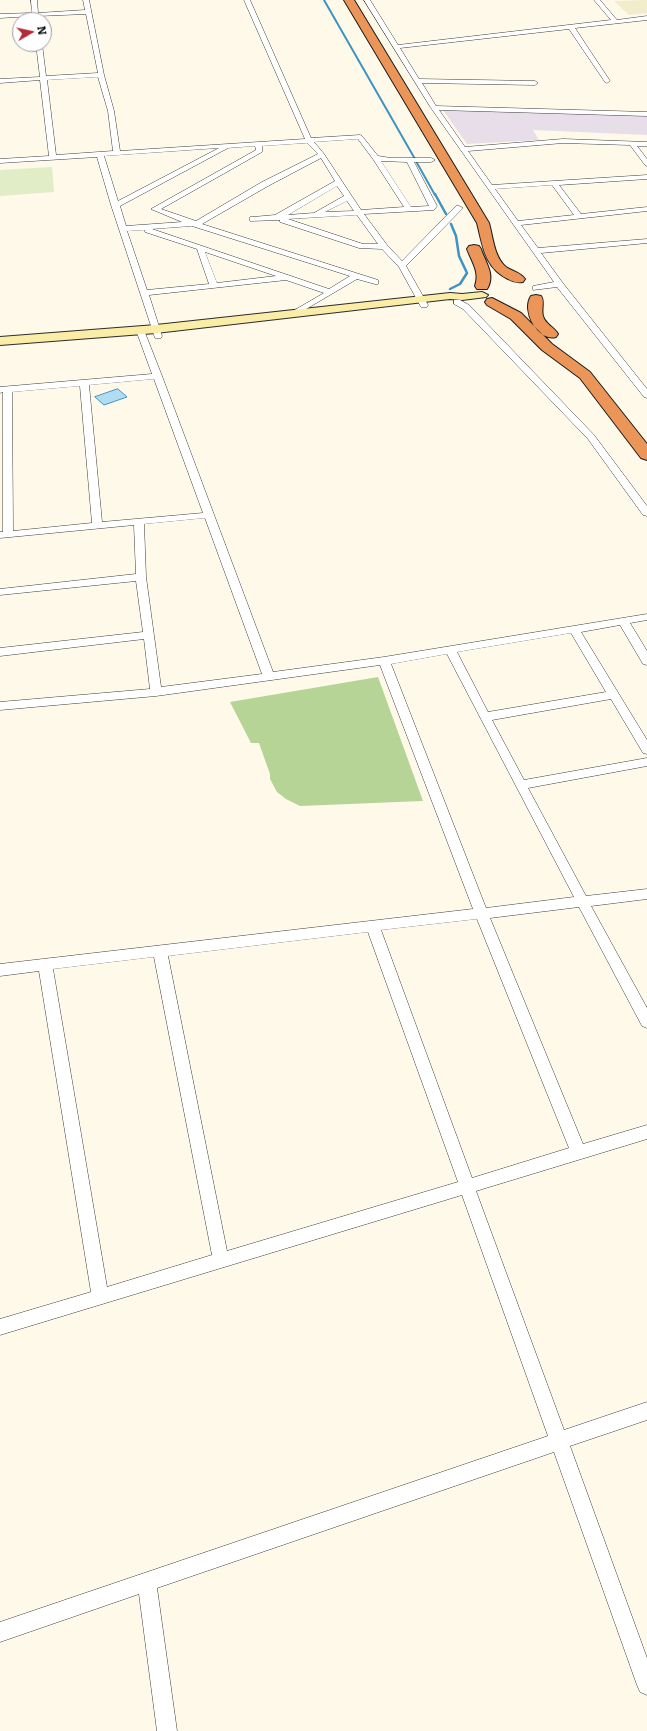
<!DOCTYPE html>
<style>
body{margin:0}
#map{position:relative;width:647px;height:1731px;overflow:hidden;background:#fef9e9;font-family:Literata,serif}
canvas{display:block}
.north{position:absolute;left:12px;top:12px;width:40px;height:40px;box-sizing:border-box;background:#fff;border:1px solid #9d9d9d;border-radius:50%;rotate:81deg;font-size:11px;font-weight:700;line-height:16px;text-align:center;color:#0a0a0a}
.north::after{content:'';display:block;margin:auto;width:14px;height:18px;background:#b02c39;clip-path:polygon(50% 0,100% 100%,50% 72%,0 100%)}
</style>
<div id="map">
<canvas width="647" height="1731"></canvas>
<div class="north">N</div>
</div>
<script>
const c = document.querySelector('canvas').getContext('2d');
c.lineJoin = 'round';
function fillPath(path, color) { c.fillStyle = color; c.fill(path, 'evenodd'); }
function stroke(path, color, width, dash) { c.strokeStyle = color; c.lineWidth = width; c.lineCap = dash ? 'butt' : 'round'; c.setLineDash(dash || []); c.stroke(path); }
fillPath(new Path2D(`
 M 443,110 L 647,116 L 647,135 L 533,130 L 539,140 L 467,144 Z`), '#e7dee9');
fillPath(new Path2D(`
 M 647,0 L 647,13 L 629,15 L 614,1 Z`), '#f1eccb');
fillPath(new Path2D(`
 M 378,677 L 423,801 L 300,806 L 286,799 L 277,792 L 270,779 L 270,774 L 259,743 L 251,743 L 230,702 Z`), '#b5d496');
fillPath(new Path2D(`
 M 52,167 L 54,192 L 0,196 L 0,170 Z`), '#e1edc7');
const water = new Path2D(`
 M 118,389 L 127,397 L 104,405 L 95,397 Z`);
fillPath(water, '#b1dcf1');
stroke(water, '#3d94c4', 1);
stroke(new Path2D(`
 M 324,0 L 415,159
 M 417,163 L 435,195`), '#3d94c4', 2);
stroke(new Path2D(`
 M 435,194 L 446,214
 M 450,289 L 460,284 L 467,273 L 459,256 L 456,236 L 451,224`), '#3d94c4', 2.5);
const street = new Path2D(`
 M 31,0 L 37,0 L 38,13 L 85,10 L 83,0 L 89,0 L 104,75 L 114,111 L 120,151 L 305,139 L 244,0 L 250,0 L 311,138 L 360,135 L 362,136 L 378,156 L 391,158 L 431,158 L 435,160 L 431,162 L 414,162 L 437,206 L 434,210 L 364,214 L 387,245 L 402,261 L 456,206 L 459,206 L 463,208 L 406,266 L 428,305 L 427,307 L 421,307 L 399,267 L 382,249 L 359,248 L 280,222 L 280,220 L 250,221 L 250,217 L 253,217 L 275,215 L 335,181 L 321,158 L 268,186 L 202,224 L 378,280 L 378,284 L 375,284 L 357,279 L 296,315 L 292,313 L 293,311 L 324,293 L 286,280 L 149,295 L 162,336 L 161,338 L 155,338 L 111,205 L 97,157 L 0,163 L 0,159 L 49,156 L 40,80 L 0,83 L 0,79 L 40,77 L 36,44 L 42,44 L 46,76 L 98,73 L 86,14 L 38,16 L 39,20 L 33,20 L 33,16 L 0,18 L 0,14 L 32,13 ZM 98,77 L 108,111 L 113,151 L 56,155 L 47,80 ZM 358,139 L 373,159 L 404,207 L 361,210 L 324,154 L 314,142 ZM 307,143 L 318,154 L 262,182 L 196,221 L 161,209 L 262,152 L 262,146 ZM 255,146 L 256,150 L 151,209 L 182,222 L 126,226 L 120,206 L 228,148 ZM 219,148 L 118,201 L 104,156 ZM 381,161 L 407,162 L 429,206 L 411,207 ZM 337,186 L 344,196 L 314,213 L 288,215 ZM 347,201 L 354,211 L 325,212 ZM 357,215 L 378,244 L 363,244 L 288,219 ZM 192,226 L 350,276 L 329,289 L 152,229 ZM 145,230 L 145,232 L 197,249 L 209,284 L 147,290 L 127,231 ZM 205,252 L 276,276 L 217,283 Z
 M 364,0 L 370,0 L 398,45 L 611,20 L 594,0 L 600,0 L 617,20 L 647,16 L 647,20 L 575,28 L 610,81 L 607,83 L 605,82 L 569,29 L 400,48 L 419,79 L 535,81 L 538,83 L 535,85 L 422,83 L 436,106 L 647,112 L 647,116 L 439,110 L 465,147 L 563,139 L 647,142 L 647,146 L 637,146 L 647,159 L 647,166 L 645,165 L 630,145 L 563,143 L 468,151 L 492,185 L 647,175 L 647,179 L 559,185 L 581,214 L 647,207 L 647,211 L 521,225 L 538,248 L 647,239 L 647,243 L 541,253 L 562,282 L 647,389 L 647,398 L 644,397 L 557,287 L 533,290 L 533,286 L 554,282 L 431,108 ZM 552,185 L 574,215 L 518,221 L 495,189 Z
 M 454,300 L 460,300 L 469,305 L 594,435 L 647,506 L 647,516 L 643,515 L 588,439 L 463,309 L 454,304 Z
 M 140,327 L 144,330 L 162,376 L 273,672 L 384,657 L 647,614 L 647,620 L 630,623 L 647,651 L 647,665 L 643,664 L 620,625 L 581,632 L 647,740 L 647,754 L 643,753 L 611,699 L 492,720 L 524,780 L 647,758 L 647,766 L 528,788 L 586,896 L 647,889 L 647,899 L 591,906 L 647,1008 L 647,1028 L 642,1026 L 579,907 L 490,918 L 583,1144 L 647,1125 L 647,1139 L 476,1191 L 564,1430 L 647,1402 L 647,1420 L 570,1446 L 647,1658 L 647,1695 L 640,1692 L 637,1685 L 554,1452 L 157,1588 L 177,1731 L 157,1731 L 139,1594 L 0,1642 L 0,1622 L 548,1436 L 462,1195 L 0,1335 L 0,1319 L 91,1292 L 39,971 L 0,976 L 0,964 L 473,909 L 380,665 L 156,696 L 0,710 L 0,702 L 150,689 L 144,639 L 0,656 L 0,648 L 143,632 L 136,581 L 0,595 L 0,589 L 136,574 L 134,525 L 0,538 L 0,532 L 3,532 L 3,392 L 0,393 L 0,387 L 152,374 L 136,330 ZM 154,379 L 203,513 L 102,522 L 89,385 ZM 80,386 L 92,523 L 13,531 L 12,392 ZM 205,518 L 262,674 L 161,687 L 146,577 L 144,524 ZM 571,633 L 606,692 L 488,712 L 457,652 ZM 447,654 L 574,897 L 486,908 L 391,664 ZM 477,919 L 569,1148 L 472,1178 L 381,930 ZM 368,932 L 458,1182 L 227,1251 L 168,956 ZM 154,957 L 212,1255 L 107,1287 L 53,969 Z`);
const secondary = new Path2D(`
 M 482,292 L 488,295 L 486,297 L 462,300 L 450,299 L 156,333 L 0,345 L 0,337 L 156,325 L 450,293 L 462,294 Z`);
const highway = new Path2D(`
 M 344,0 L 354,0 L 489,223 C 493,237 494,257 506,267 C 512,271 521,273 525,279 L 523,282 C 517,283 513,282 508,279 C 484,267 483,246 477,223 Z
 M 474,245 L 479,246 L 481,249 C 485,262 496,275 487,289 L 477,289 L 475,286 C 480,272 472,262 467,249 L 469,246 Z
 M 536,295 L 541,296 C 545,301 541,309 543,316 C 545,324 554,327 558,334 L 556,337 C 538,342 521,311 531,296 Z
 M 492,298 L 521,313 L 552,344 L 590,372 L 647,444 L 647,460 L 641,458 L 580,378 L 542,350 L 511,319 L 487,305 L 485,302 L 487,299 Z`);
stroke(street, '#3d3d3d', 1);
stroke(secondary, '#2c2c2c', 2);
stroke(highway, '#1b1b1b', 2);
fillPath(street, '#fff');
fillPath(secondary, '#faeda8');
fillPath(highway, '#eb9559');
</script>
